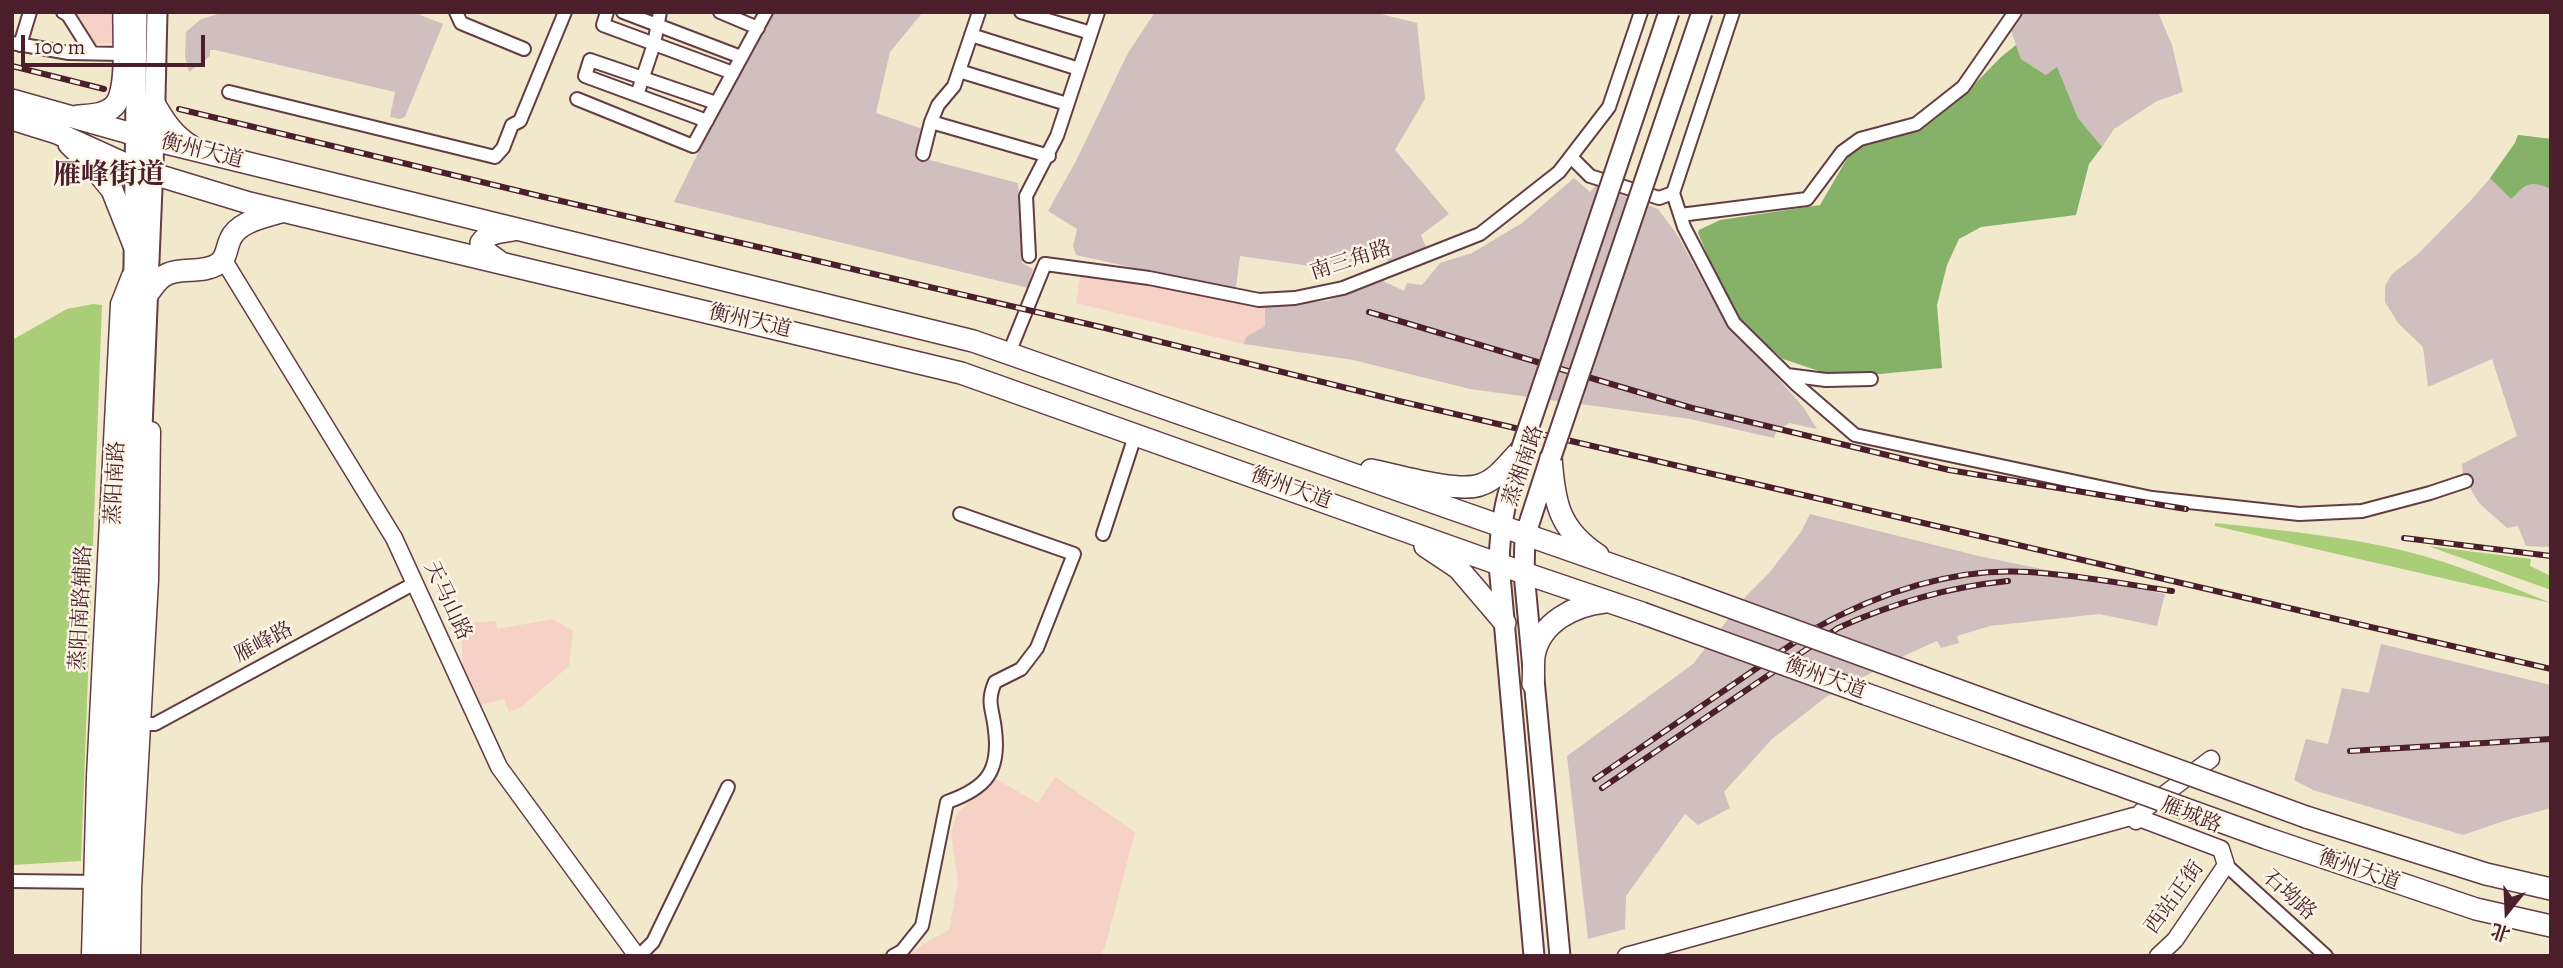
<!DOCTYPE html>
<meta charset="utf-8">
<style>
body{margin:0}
#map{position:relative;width:2563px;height:968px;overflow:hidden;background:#f2e8cc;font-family:Alegreya,"Noto Serif SC",serif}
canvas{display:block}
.frame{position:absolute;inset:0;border:14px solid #4a1f2b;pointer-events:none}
.north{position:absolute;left:2472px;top:877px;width:70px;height:70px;-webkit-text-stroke:5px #fcf5e5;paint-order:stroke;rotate:198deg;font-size:19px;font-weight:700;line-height:28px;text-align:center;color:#4a1f2b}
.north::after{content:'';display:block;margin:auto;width:24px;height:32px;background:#4a1f2b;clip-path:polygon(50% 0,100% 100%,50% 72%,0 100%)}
.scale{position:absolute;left:21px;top:35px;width:184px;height:32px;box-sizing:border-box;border:4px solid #4a1f2b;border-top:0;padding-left:9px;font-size:21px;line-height:24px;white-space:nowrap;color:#4a1f2b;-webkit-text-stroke:5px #fcf5e5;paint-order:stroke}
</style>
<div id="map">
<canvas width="2563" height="968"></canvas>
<div class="frame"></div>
<div class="north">北</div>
<div class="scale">100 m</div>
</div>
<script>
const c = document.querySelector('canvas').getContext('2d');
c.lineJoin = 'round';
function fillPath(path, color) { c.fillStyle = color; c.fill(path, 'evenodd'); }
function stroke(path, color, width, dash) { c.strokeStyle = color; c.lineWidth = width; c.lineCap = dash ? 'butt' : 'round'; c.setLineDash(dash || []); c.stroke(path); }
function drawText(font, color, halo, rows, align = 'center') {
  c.font = font + ' Alegreya,"Noto Serif SC",serif'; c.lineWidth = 5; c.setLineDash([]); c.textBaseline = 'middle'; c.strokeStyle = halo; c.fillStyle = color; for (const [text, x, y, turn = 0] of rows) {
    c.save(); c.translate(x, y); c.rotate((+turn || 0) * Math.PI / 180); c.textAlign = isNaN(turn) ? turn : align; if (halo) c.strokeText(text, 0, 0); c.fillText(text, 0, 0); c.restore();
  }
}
fillPath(new Path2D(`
 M 72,12 L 114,12 L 114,43 L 96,44 L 73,16 Z
 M 1081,273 L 1265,304 L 1265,326 L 1246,337 L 1244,344 L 1076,303 Z
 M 553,619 L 573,631 L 569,666 L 521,707 L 509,712 L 504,699 L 480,705 L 463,673 L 461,623 L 496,621 L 497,629 Z
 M 1055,777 L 1135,832 L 1105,947 L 1099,956 L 908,956 L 925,943 L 949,930 L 958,882 L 951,834 L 957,813 L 996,779 L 1038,803 Z`), '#f6d1c5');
fillPath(new Path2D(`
 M 225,12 L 421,12 L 420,15 L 443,24 L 405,117 L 400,119 L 390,117 L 395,92 L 215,50 L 210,50 L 210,56 L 189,72 L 185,57 L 186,32 L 201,19 Z
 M 773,12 L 923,12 L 890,52 L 876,113 L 923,129 L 918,157 L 1018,183 L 1022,263 L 1033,269 L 1028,288 L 674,202 L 727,94 Z
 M 1155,12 L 1373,12 L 1417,23 L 1425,99 L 1395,150 L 1449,214 L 1421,235 L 1427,249 L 1389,264 L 1384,250 L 1344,264 L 1310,266 L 1240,256 L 1236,287 L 1208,284 L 1076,255 L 1073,246 L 1077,229 L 1048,211 L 1076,161 L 1128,53 Z
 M 2022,12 L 2158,12 L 2172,45 L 2183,92 L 2157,101 L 2114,129 L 2102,147 L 2078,118 L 2057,68 L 2046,75 L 2021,59 L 2011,31 Z
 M 2518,135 L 2551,139 L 2551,547 L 2526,546 L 2518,526 L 2507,528 L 2479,503 L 2463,476 L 2462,464 L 2517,436 L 2492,359 L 2428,387 L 2423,347 L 2398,323 L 2385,302 L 2385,286 L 2392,274 L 2418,254 L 2472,199 L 2499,168 L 2515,143 Z
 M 1574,178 L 1590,192 L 1596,185 L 1658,209 L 1678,236 L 1719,311 L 1804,408 L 1817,429 L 1789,423 L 1776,432 L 1774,438 L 1690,419 L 1470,389 L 1353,360 L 1244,344 L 1246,337 L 1265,326 L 1265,304 L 1327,301 L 1383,281 L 1404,291 L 1407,283 L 1422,285 L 1440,263 L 1472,253 L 1522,223 Z
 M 1810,514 L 1983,557 L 2165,594 L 2157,626 L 2099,614 L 1990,626 L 1957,636 L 1959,643 L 1941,648 L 1937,641 L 1899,658 L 1826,697 L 1772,739 L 1724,792 L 1730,808 L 1698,825 L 1685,814 L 1626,896 L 1625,929 L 1588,939 L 1567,756 L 1693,664 L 1747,595 L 1769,573 L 1801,532 Z
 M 2381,644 L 2551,685 L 2551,808 L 2507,820 L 2463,835 L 2313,790 L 2294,780 L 2306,739 L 2328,744 L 2342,688 L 2369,693 Z`), '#d1bfbf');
fillPath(new Path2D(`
 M 93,304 L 102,305 L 81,861 L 12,865 L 12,340 L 67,309 Z
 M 2215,523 C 2278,530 2343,536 2405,551 C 2455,563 2503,584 2551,603 L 2215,526 Z
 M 2428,546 L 2531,559 L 2530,566 L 2551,576 L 2551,590 Z`), '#a9ce77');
fillPath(new Path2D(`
 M 2016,45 L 2021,59 L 2046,75 L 2057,67 L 2078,118 L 2102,147 L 2089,164 L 2076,215 L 1981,227 L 1959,239 L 1947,265 L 1937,305 L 1942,368 L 1880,374 L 1825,373 L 1783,359 L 1742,324 L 1722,289 L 1698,233 L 1699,230 L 1720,220 L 1820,205 L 1848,157 L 1860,146 L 1921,130 L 1961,98 L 2001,57 Z
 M 2518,135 L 2551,139 L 2551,189 C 2529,180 2527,183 2511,199 L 2490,178 L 2515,143 Z`), '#86b168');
const minor = new Path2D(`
 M 63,12 L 68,15 L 92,53
 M 456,12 L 461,23 L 524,49
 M 607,12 L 603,25 L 733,73
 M 623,12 L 741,57
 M 720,12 L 758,28
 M 1021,12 L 1091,33
 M 1733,12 L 1673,193 L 1684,227 L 1734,323 L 1797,385 L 1855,435 L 2152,498 L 2299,514 L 2362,511 L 2430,493 L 2466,481
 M 971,35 L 1079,69
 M 12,43 L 69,53 L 123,54
 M 20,45 L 30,12
 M 959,71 L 1067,104
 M 229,92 L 495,157 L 503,148 L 512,125 L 520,121 L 565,12
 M 637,95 L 654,44 L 660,12
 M 577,99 L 693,146 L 766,12
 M 707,121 L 585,76 L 590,60 L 716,103
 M 931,122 L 1049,156
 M 923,154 L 931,122 L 938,105 L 954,86 L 979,12
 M 1571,157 L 1590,176 L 1659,198 L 1673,193
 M 1680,215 L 1807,199 L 1842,152 L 1860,139 L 1916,124 L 1963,87 L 2015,12
 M 1029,256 L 1026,196 L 1057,136 L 1098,12
 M 1009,353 L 1045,264 L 1149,278 L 1259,300 L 1295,298 L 1343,288 L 1480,234 L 1559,172 L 1609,107 L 1641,12
 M 1787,375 L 1826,380 L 1871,379
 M 1103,534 L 1136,433
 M 135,724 L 155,724 L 415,583
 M 2226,865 L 2326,956
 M 12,881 L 99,882
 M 639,956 L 653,942 L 728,787
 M 893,956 L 902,951 L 922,926 L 947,802 C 987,788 1000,771 995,730 C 993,709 986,703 995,682 L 1021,669 L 1037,648 L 1074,554 L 960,514`);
const tertiary = new Path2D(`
 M 223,259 L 394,538 L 499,767 L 637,956
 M 2136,821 L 2141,812 L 2211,759
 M 1626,956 L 2134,816 L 2221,849 L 2226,865
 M 2158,956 L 2175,940 L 2226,865`);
const secondary = new Path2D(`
 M 91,956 L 96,777 L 120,304 L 131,276
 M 131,956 L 132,888 L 149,580 L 151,431`);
const primary = new Path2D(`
 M 1521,451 C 1507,494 1500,519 1499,564 L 1534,956
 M 1550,459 L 1525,536 L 1524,573 L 1560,956
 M 105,956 L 134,266 L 137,12
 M 120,956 L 154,140 L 157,12`);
const trunk = new Path2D(`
 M 12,100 L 154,140 L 973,341 L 1678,588
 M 155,105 C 165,122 174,136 191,146
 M 78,116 C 91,115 105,115 114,106 C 129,91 123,33 124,12
 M 12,119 L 57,133 L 134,168 L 249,203 L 961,373 L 1524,573 L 1642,613
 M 69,144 L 94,168 L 112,190 L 135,248
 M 500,262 L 482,249 L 481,243 C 488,232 501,232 513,230
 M 147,295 C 151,290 155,283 161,278 C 177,265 201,275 218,264 C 227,258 226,249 230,240 C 237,222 264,217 281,212
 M 1551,457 C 1554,501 1558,529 1598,555
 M 1371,470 C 1397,475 1456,493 1480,485 C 1497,480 1509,462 1521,450
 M 1425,546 L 1458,568 L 1505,623
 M 1919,676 L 2131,753
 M 1533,684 C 1534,675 1533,665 1534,656 C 1540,622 1575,605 1605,602
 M 1866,694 L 2006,744
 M 2306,817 L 2486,874 L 2551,889
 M 2266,838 L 2476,909 L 2551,926`);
stroke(minor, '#633d43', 16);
stroke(tertiary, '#633d43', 19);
stroke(secondary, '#633d43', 21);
stroke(primary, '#633d43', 23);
stroke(trunk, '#633d43', 24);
stroke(minor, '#fff', 12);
stroke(tertiary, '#fff', 16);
stroke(secondary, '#fff', 18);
stroke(primary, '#fff', 19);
stroke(trunk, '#fff', 21);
const rail = new Path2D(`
 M 12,66 L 104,89
 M 179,109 L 544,197 L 1105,328 L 1399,401 L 2551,669
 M 1369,312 L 1692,408 L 1949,470 L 2186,509
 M 2404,538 L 2551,556
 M 2350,751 L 2551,739
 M 1595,779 L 1814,629 C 1878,593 1954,567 2029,572 C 2077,575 2125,584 2172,591
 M 1602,788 L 1838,628 C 1893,603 1948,587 2008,581`);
stroke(rail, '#4a1f2b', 6);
stroke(rail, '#fcf5e5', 3.5, [10]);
const primaryBridge = new Path2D(`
 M 1521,450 L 1669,12
 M 1551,457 L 1702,12`);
const trunkBridge = new Path2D(`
 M 1678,588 L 1919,676
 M 1642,613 L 1866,694
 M 2006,744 L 2266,838
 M 2131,753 L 2306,817`);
stroke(primaryBridge, '#633d43', 23, []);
stroke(trunkBridge, '#633d43', 24, []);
stroke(primaryBridge, '#fff', 19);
stroke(trunkBridge, '#fff', 21);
drawText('21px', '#4a1f2b', '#fcf5e5', [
 ["衡州大道",202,152,14],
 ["南三角路",1351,261,-18],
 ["衡州大道",750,322,13],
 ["蒸湘南路",1524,466,-71],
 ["蒸阳南路",116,483,-87],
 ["衡州大道",1291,489,20],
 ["天马山路",447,601,65],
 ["蒸阳南路辅路",82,608,-87],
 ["雁峰路",264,643,-28],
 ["衡州大道",1825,679,20],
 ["雁城路",2191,816,22],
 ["衡州大道",2359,871,19],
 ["石坳路",2289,896,42],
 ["西站正街",2175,898,-54]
]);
drawText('bold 28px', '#4a1f2b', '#fcf5e5', [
 ["雁峰街道",109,176]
]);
</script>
